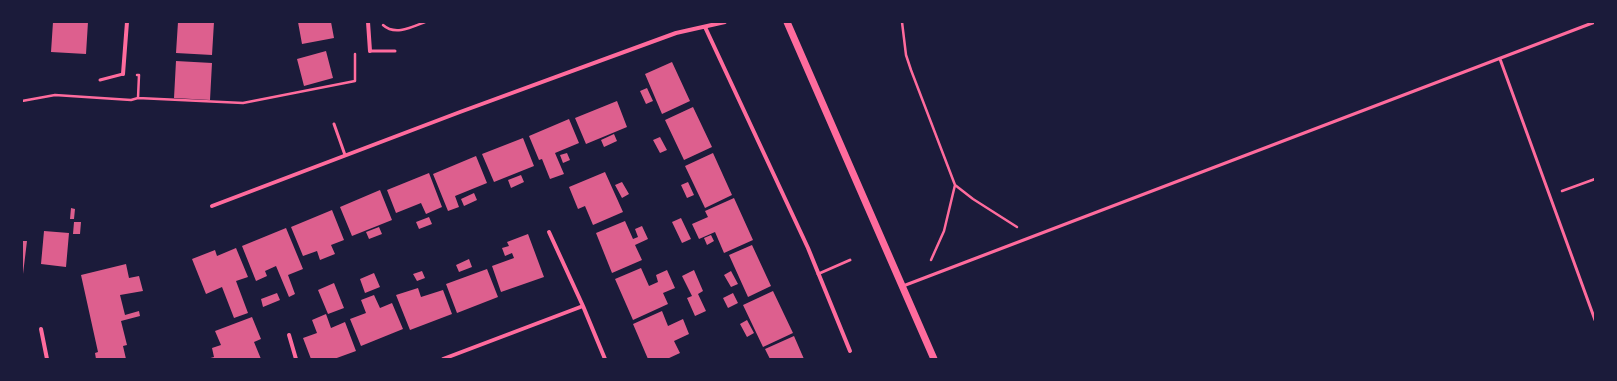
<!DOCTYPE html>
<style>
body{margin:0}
#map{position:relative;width:1617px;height:381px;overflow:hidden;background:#1b1b3a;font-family:"Nunito Sans",sans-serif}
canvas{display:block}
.frame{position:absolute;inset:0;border:23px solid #1b1b3a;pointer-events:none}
</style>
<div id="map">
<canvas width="1617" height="381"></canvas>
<div class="frame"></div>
</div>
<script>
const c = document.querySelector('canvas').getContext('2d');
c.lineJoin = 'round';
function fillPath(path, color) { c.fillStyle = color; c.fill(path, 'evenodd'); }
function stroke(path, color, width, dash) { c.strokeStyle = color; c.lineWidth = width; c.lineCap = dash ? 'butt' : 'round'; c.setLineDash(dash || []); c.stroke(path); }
fillPath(new Path2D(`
 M 53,22 L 88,22 L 86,54 L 51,52 Z
 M 178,22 L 214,22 L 212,55 L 176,53 Z
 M 298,22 L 331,22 L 334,38 L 302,44 Z
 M 326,51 L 333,78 L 304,86 L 297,59 Z
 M 176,61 L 212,63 L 210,100 L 174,98 Z
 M 672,62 L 690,101 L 662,114 L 645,74 Z
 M 647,88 L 653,101 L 646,104 L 640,91 Z
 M 617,101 L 627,127 L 586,144 L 575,118 Z
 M 693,107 L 712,147 L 684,160 L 665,120 Z
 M 569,119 L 579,143 L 555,153 L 564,174 L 550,179 L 542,159 L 539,160 L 529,136 Z
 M 614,134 L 617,141 L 604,147 L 601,140 Z
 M 660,137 L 667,150 L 660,153 L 653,140 Z
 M 523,138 L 534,166 L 494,182 L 482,154 Z
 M 567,153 L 570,160 L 563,163 L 560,155 Z
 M 713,153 L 732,195 L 705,208 L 685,166 Z
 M 476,156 L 487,183 L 455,196 L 459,207 L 448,211 L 433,174 Z
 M 605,172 L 623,212 L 593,225 L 585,206 L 578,209 L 569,187 Z
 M 429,173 L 442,207 L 426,214 L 421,203 L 396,213 L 387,190 Z
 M 521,175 L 524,182 L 511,188 L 508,180 Z
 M 622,182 L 629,194 L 622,198 L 615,185 Z
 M 688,182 L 694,195 L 687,198 L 681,185 Z
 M 380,190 L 392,220 L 352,236 L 340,207 Z
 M 474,193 L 477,200 L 464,206 L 461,199 Z
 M 734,198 L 753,240 L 724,253 L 715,232 L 699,239 L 692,224 L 708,217 L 705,211 Z
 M 71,208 L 75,209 L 74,219 L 70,219 Z
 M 332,210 L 344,240 L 331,245 L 335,254 L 320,260 L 317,251 L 303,256 L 291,227 Z
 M 429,217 L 432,224 L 419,229 L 416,222 Z
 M 681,218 L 691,239 L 682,243 L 672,222 Z
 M 625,221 L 633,239 L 638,237 L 635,229 L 642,226 L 648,239 L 635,245 L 642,260 L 612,273 L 596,233 Z
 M 74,222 L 81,222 L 80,234 L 73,234 Z
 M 379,227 L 382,234 L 369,239 L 366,232 Z
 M 286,228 L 303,269 L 288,275 L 295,294 L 289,297 L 276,266 L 265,271 L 267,276 L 256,281 L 242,246 Z
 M 44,231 L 69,233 L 66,267 L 41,264 Z
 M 528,234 L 544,277 L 501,292 L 492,266 L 514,258 L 512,253 L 505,256 L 502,248 L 509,246 L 507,242 Z
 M 711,235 L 714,241 L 707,245 L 704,238 Z
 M 22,241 L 27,241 L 23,274 L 22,274 Z
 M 752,245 L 771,286 L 748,297 L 729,255 Z
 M 236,248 L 248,277 L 236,281 L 248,313 L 234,318 L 222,287 L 206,294 L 192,259 L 215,250 L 217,256 Z
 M 469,259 L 472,267 L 459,272 L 456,265 Z
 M 126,264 L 129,278 L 139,276 L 143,291 L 120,295 L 125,315 L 139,311 L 140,316 L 121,321 L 127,345 L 123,346 L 126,359 L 96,359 L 95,353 L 98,352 L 81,275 Z
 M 641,268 L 649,286 L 658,282 L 656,275 L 667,270 L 675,288 L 663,293 L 668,304 L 633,320 L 615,279 Z
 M 487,269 L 498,297 L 457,313 L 446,284 Z
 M 694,270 L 703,291 L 698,294 L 706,311 L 695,316 L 687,298 L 692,296 L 682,276 Z
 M 422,271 L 425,278 L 417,281 L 413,274 Z
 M 731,271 L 738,284 L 731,287 L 724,275 Z
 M 374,273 L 380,287 L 365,293 L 360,279 Z
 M 334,283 L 344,308 L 328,314 L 318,290 Z
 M 418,288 L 421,297 L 443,290 L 452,314 L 410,330 L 396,295 Z
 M 773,291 L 793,333 L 763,347 L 743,305 Z
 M 277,293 L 280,300 L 263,307 L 261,299 Z
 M 733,293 L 738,303 L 728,308 L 723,298 Z
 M 374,295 L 380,308 L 392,303 L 403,329 L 361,346 L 350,319 L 366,313 L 361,300 Z
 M 662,311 L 668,326 L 683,319 L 689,334 L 674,341 L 680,353 L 667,359 L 648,359 L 633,324 Z
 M 326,314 L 331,328 L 345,322 L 356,351 L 334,359 L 311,359 L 303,338 L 317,333 L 312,320 Z
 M 252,317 L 261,339 L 254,342 L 261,359 L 207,359 L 214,357 L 212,348 L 221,345 L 215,331 Z
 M 747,320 L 754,333 L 747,337 L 740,324 Z
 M 794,336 L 804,359 L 770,359 L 765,349 Z`), '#dd5f8e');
stroke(new Path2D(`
 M 902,22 L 906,55 L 911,70 L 955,185 L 973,199 L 1017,227
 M 383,25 C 395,36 412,27 425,22
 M 137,75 L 139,75 L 138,98
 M 22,101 L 55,95 L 131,100 L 138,98 L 243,103 L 355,81 L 355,54
 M 1562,191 L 1595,179
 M 931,260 L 944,231 L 955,185`), '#ff6b9d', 2.5);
stroke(new Path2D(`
 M 370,51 L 395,51
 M 1500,59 L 1595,320
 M 100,80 L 123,74
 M 334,124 L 345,155
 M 818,274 L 850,260
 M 903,286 L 1595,22`), '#ff6b9d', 3);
stroke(new Path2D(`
 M 368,22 L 370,51
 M 705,27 L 808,248 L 850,351
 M 123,74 L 127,22
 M 212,206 L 460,112 L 676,33 L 725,22
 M 549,232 L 583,306 L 605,359
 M 41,329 L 47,359
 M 289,335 L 296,359
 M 443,359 L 583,306`), '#ff6b9d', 4);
stroke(new Path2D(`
 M 787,22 L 934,359`), '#ff6b9d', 7);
</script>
